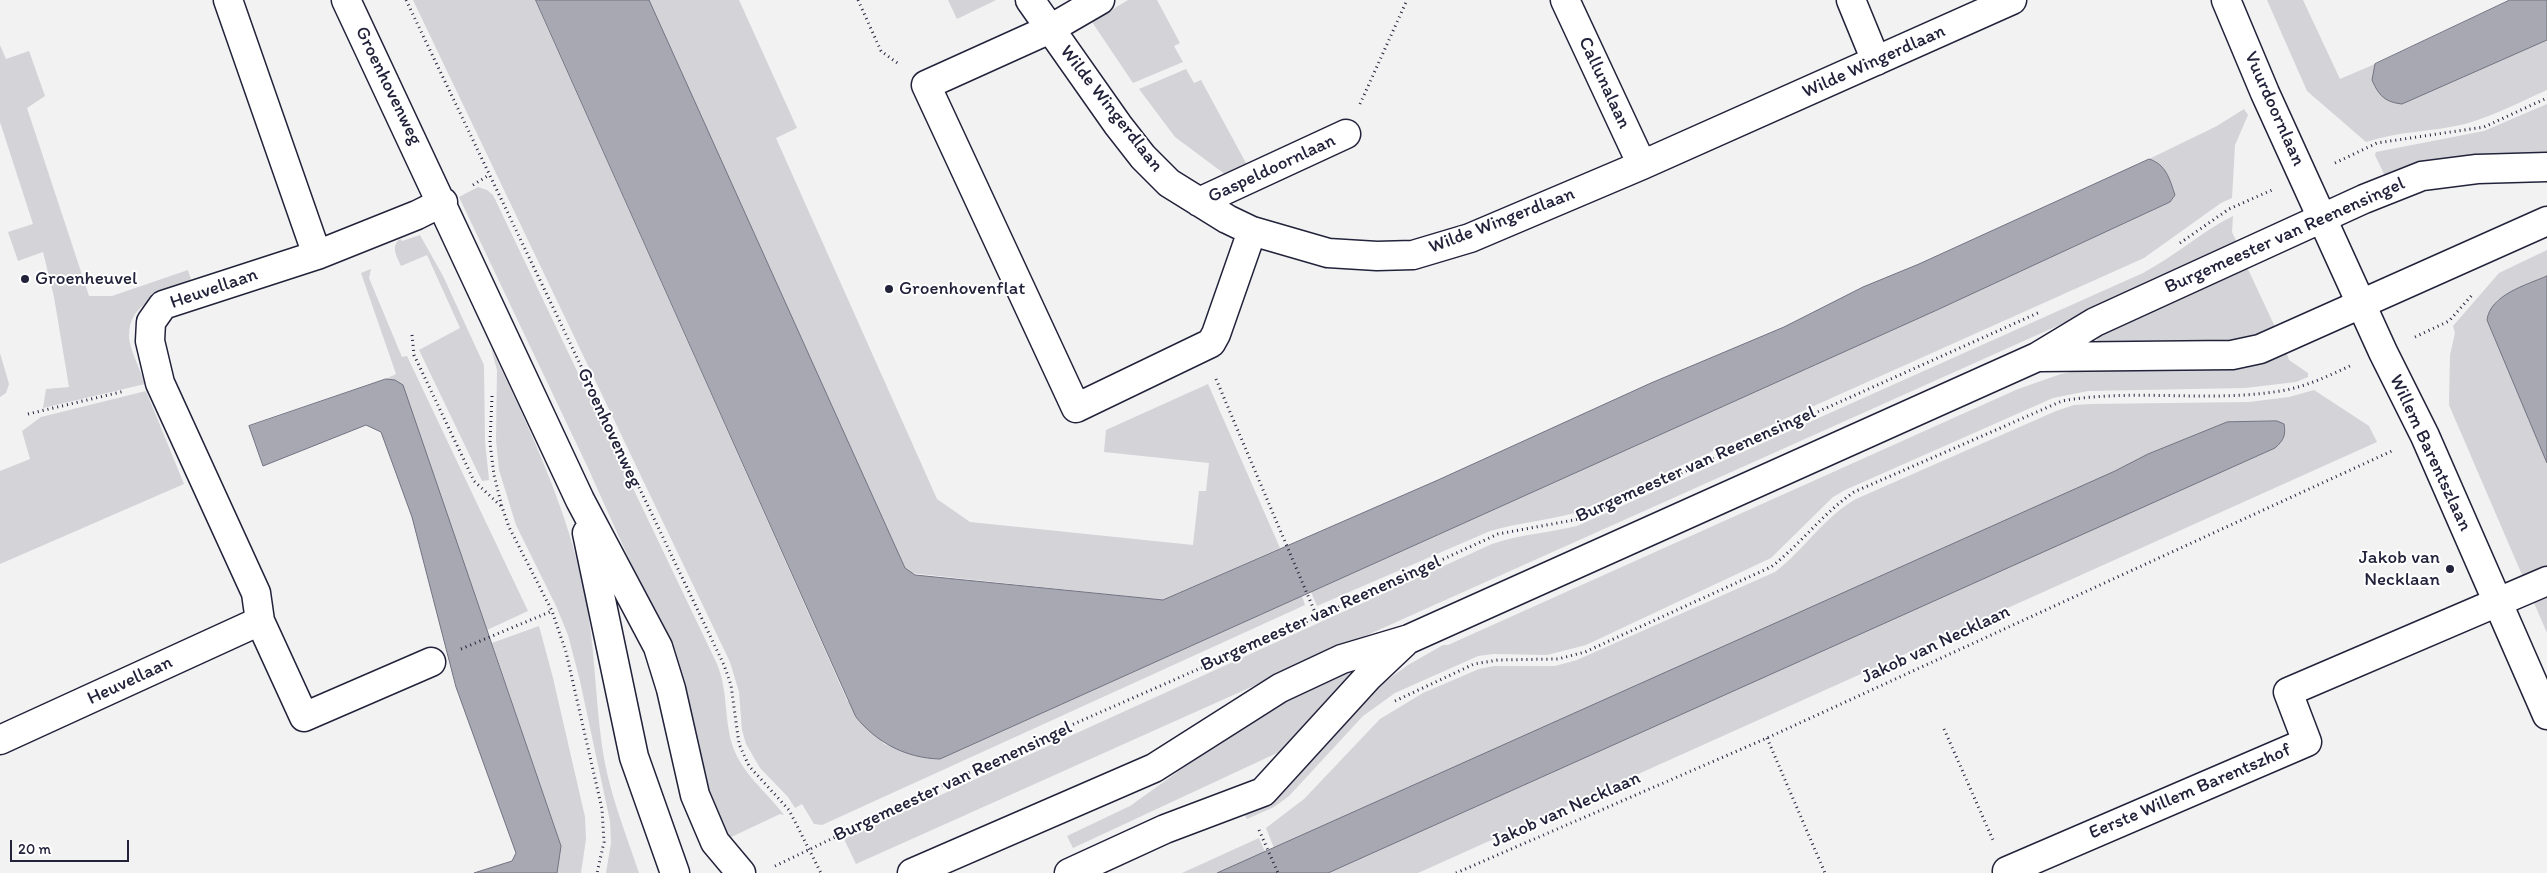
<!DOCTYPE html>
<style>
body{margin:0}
#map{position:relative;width:2547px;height:873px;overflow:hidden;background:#f2f2f3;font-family:Itim,sans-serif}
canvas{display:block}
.scale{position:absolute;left:10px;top:840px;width:119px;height:22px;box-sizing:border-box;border:2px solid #22223b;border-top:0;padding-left:6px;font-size:15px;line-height:18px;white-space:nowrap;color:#22223b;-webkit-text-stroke:4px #fff;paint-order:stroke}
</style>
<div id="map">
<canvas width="2547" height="873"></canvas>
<div class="scale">20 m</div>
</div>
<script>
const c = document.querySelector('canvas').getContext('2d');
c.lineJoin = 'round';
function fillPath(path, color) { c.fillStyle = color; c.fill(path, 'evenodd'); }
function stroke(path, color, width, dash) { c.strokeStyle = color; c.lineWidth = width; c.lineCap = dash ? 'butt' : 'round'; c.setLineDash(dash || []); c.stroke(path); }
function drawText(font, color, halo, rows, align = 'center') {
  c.font = font + ' Itim,sans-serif'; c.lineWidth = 4; c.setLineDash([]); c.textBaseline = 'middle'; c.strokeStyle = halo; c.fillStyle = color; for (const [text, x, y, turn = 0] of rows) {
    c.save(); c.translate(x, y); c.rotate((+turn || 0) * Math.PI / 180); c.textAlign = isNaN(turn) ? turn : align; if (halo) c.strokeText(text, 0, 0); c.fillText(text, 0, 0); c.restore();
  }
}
fillPath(new Path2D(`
 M 413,0 L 536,0 L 847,700 L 884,744 L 922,757 L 940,759 L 1302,596 L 1305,605 L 822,825 L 814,824 L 802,804 L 795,808 L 788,797 L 760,768 L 746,744 L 742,730 L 739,692 L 730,662 Z
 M 649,0 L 739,0 L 797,128 L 776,138 L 937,499 L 970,522 L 1193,545 L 1199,491 L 1206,491 L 1209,463 L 1104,452 L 1106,430 L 1208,384 L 1280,548 L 1163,600 L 910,573 L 905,568 Z
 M 948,0 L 996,0 L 957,19 Z
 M 1128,0 L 1157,0 L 1180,43 L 1174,46 L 1183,62 L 1133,83 L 1092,22 Z
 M 2267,0 L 2303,0 L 2340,79 L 2375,64 L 2372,81 L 2402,104 L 2547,40 L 2547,90 C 2520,102 2493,116 2465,124 C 2432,132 2398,131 2366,142 L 2307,91 Z
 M 0,45 L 6,59 L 29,51 L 45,96 L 27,108 L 89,296 L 112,296 L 188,270 L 192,283 C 165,293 129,301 129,336 C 129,348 141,371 145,384 L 43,408 L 46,389 L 69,387 L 54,297 L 43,252 L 18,261 L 8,232 L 33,224 L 0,122 Z
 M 1186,69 L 1194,83 L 1201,80 L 1247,165 L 1226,175 L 1175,137 L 1139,89 Z
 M 2547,104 L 2547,156 L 2385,176 L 2375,155 L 2376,152 L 2484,131 Z
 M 2244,109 L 2248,115 L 2235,145 L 2232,198 L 2221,203 L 2144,258 L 1575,513 C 1547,520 1518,523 1490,531 L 1317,606 L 1311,592 L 1937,310 L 2170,202 L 2175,195 L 2156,161 L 2149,159 L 2217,126 Z
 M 478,187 L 487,190 L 493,195 L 717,664 C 728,690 724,717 732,744 C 741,773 766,791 784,815 L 780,814 L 727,839 L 716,818 L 664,637 L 588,468 L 459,197 Z
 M 2233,216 L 2232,232 L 2238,245 L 856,864 L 844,839 L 1492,544 C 1520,534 1549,533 1577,526 L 2143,273 C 2175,256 2201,232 2233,216 Z
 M 420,235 L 443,276 L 484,365 L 485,441 L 489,480 L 482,481 L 419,350 L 460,328 L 427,255 L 401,266 C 397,256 390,247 400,239 L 402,241 Z
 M 2547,250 L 2547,276 L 2497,300 L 2487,320 L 2547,463 L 2547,633 L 2449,405 L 2450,355 L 2455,333 L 2453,326 L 2499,273 Z
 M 2246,265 L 2276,329 L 2224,342 L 2100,346 L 2094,332 Z
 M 371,269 L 369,278 L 402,357 L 407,356 L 528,611 L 487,630 L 395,380 L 386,379 L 396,374 L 361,273 Z
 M 491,348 C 529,427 568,509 585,595 C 595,645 595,696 602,746 C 608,790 625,831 639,873 L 606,873 L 611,843 L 610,821 L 580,681 L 568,635 L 556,606 L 516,525 L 499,470 L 496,440 L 497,370 Z
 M 2286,351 L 2289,360 L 2308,373 L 2308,377 L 2296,382 L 2245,388 L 2088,391 L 2053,398 L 1845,490 L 1833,497 L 1771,558 L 1586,645 L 1547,655 L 1494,654 L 1478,656 L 1395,693 L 1363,716 L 1289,796 L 1274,807 L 1247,819 L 1244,813 L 1368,694 L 1408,665 L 1443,645 L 1448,645 L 2018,389 L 2061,374 L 2096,367 Z
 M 0,353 L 9,384 L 6,393 L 0,397 Z
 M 2314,390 L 2369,426 L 2377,442 L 1418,873 L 1328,873 L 2275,448 L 2277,421 L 2227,422 L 2148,454 L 2115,471 L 1274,848 L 1266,828 L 1304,799 L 1380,719 L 1423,693 L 1479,669 L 1494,666 L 1555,666 L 1577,660 L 1775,572 C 1804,550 1824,517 1856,499 L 2056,411 L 2074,405 L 2091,404 L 2249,402 L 2289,397 Z
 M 146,391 L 184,484 L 0,564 L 0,471 L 30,459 L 22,431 L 41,417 Z
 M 539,626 L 553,678 L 585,817 L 586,839 L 581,873 L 557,873 L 561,846 L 492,643 Z
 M 1347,665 L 1357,673 L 1298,738 L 1277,753 L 1073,848 L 1067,836 L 1130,806 L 1281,698 Z
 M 1259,838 L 1265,852 L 1217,873 L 1182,873 Z`), '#d3d3d8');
const water = new Path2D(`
 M 536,0 L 649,0 L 905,568 L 915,575 L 1163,600 L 1438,480 L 1651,383 L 1784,327 L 1863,287 L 1919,264 L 2149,159 C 2166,164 2170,180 2175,195 L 2170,202 L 1937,310 L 940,759 C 906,758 877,743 856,717 Z
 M 2510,0 L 2547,0 L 2547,40 L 2402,104 C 2385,102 2379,96 2372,80 L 2375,64 Z
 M 2547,276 L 2547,463 L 2487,320 C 2490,295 2526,285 2547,276 Z
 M 386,379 L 395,380 L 403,385 L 561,846 L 557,873 L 474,873 L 512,861 L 516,853 L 456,687 L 412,517 L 381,432 L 366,425 L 263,466 L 249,426 Z
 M 2277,421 L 2284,424 C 2286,435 2284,440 2275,448 L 1328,873 L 1217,873 L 2115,471 L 2148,454 L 2227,422 Z`);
fillPath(water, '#a8a8b2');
stroke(water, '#727282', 1);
const minor = new Path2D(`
 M 228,0 L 317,255
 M 346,0 L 580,500 L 658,647 L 671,689 L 695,795 L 715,842 L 741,873
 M 1030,0 L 1118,125 L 1143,157 L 1169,183 L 1227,219 L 1252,231 L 1328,253 L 1377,256 L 1413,255 L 1470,238 L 1642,165 L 2012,0
 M 1100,0 L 1050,29 L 926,85 L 1076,408 L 1211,343 L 1216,334 L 1252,231
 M 1565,0 L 1642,165
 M 1851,0 L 1876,61
 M 2226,0 L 2265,93 L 2383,352 L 2425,436 L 2547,715
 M 1199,202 L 1346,134
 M 587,533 L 634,757 L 675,873
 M 431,662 L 304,717 L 260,621 L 256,593 L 160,383 L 150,341 L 151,322 L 163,305 L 317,255 L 417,215 L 443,202
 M 0,740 L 260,621
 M 2007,871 L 2307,742 L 2288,692 L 2547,581`);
const major = new Path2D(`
 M 2039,357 L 2232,355 L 2260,349 L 2547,221
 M 912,873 L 1154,768 L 1280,688 L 1342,659 L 1409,639 L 2037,357 L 2095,322 L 2364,199 L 2422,176 L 2477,169 L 2547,167
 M 1069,873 L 1165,829 L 1263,792 L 1368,677 L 1404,643`);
stroke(minor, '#22223b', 31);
stroke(major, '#22223b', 31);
stroke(new Path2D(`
 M 406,0 L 724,665 L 731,685 L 739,744 L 749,766 L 789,810 L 821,873
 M 858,0 L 881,51 L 900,65
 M 1360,104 L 1407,0
 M 2335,163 L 2377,143 L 2484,127 L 2547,98
 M 473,185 L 489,175
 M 2180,243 L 2229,209 L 2272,190
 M 412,335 L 414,355 L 474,481 L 502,507
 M 2415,337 L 2449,321 L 2473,294
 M 1216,379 L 1317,617
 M 492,396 L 490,443 L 494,475 L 502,507 L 509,527 L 552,611 L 566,652 L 602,809 L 604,842 L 597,873
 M 28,414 L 125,391
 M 461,649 L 552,611
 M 1395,701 L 1474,664 L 1498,660 L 1558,659 L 1585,652 L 1771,567 C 1801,544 1823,513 1854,492 L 2062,401 C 2134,388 2208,403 2280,391 C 2306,387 2328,376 2352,365
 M 1944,729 L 1993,840
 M 1767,738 L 1825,873
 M 1259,830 L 1278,873
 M 775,866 L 1035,741 L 1317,617 L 1498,534 L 1579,519 L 2040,312
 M 1456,873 L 1767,738 L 2394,450`), '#22223b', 3, [1, 4]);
stroke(minor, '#fff', 28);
stroke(major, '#fff', 28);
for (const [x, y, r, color] of [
 [25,279,5,"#22223b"],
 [889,289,5,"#22223b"],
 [2450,569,5,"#22223b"]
]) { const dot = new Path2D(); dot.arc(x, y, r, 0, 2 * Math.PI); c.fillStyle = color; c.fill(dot); stroke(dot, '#fff', 2); }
drawText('19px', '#22223b', '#fff', [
 ["Wilde Wingerdlaan",1874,62,-24],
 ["Callunalaan",1604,83,65],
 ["Groenhovenweg",388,86,64],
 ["Wilde Wingerdlaan",1111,109,52],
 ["Vuurdoornlaan",2274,109,66],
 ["Gaspeldoornlaan",1272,169,-25],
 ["Wilde Wingerdlaan",1502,221,-21],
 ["Burgemeester van Reenensingel",2285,236,-24],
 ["Heuvellaan",214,289,-19],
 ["Groenhovenweg",609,428,65],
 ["Willem Barentszlaan",2430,453,65],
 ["Burgemeester van Reenensingel",1696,465,-24],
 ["Burgemeester van Reenensingel",1321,614,-24],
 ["Jakob van Necklaan",1936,645,-25],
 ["Heuvellaan",130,681,-25],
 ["Burgemeester van Reenensingel",953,782,-25],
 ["Eerste Willem Barentszhof",2190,792,-23],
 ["Jakob van Necklaan",1566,810,-24]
]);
drawText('19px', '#22223b', '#fff', [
 ["Groenheuvel",35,279],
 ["Groenhovenflat",899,289],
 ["Jakob van",2440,558,"right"],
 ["Necklaan",2440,580,"right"]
], 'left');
</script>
